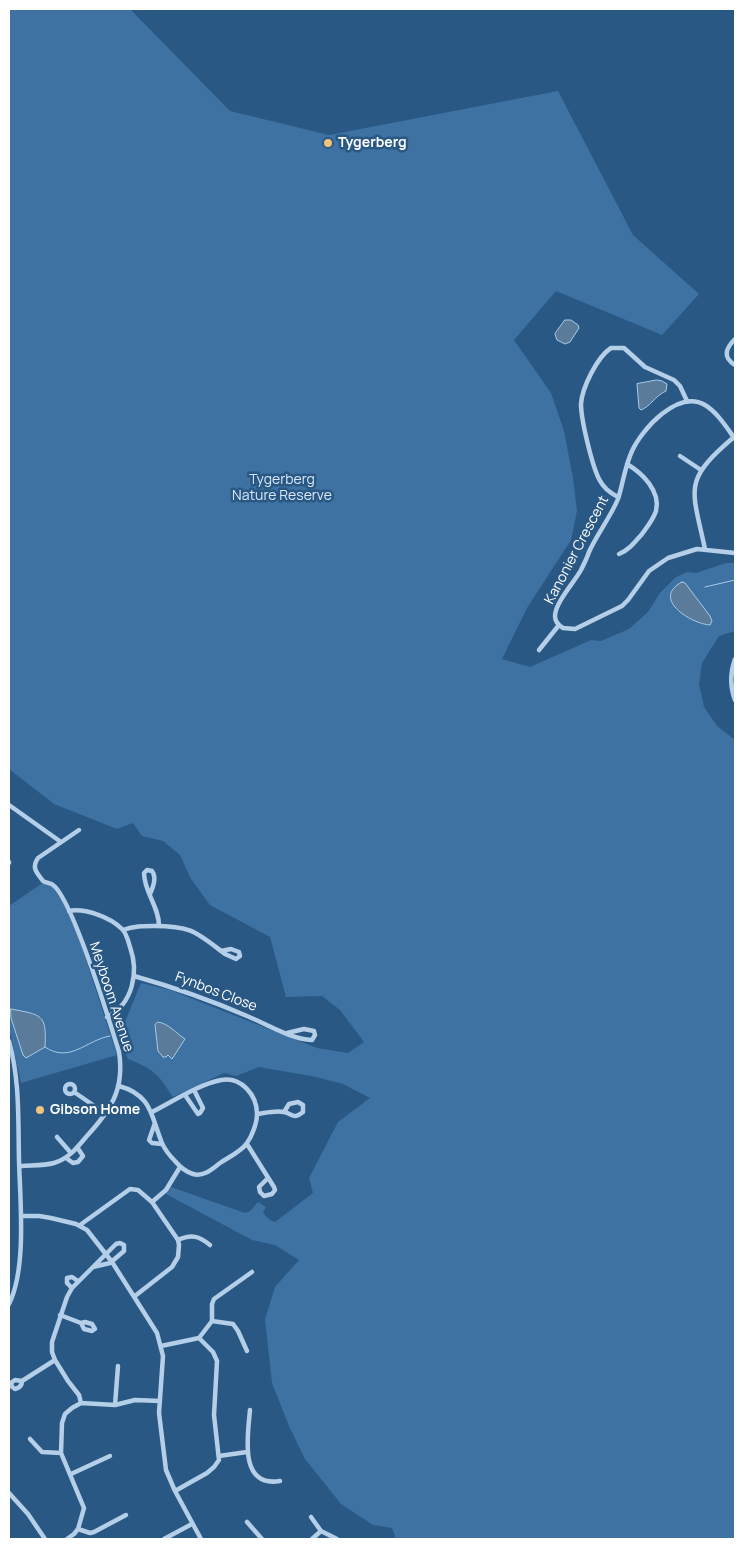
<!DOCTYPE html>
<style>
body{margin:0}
#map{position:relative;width:744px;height:1548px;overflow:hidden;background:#295885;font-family:Manrope,sans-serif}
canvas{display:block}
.frame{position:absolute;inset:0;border:10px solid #fff;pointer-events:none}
</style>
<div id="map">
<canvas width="744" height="1548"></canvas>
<div class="frame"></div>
</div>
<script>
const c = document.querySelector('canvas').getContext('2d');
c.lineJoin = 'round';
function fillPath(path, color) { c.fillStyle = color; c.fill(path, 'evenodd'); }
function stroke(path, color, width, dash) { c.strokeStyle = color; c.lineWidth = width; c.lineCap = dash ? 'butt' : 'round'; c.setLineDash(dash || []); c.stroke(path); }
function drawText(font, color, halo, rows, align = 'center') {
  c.font = font + ' Manrope,sans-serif'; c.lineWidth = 5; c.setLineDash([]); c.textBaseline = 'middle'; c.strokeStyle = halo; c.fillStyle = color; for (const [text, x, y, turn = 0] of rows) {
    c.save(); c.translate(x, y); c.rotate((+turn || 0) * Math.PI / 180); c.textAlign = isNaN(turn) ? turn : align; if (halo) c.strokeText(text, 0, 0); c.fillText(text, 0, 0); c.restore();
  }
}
fillPath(new Path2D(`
 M 9,9 L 130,9 L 230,111 L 329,135 L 558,91 L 633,235 L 699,294 L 662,335 L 556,291 L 514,340 L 551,393 L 564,431 L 573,478 L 577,511 L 571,540 L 527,608 L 502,659 L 530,667 L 591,640 L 601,641 L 629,629 L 648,612 L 660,593 L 676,577 L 687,572 L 696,573 L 726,563 L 735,563 L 735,631 L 719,636 L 702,663 L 699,684 L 704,707 L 717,726 L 735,740 L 735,1539 L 396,1539 L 392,1528 L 373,1525 L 341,1504 L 305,1459 L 289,1426 L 272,1383 L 265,1319 L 275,1287 L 299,1260 L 275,1245 L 252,1240 L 166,1194 L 171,1187 L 245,1213 L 250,1211 L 258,1202 L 266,1207 L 263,1212 C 267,1218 269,1220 275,1222 L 313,1193 L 309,1178 L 338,1122 L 370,1098 L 343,1084 L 316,1077 L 259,1067 L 236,1076 L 224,1073 L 173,1097 C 157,1073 155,1070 128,1059 L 119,1036 L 141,983 L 170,990 L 317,1048 L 348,1053 L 364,1042 L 340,1010 L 322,996 L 286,997 L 270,937 L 210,905 L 191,879 L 180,855 L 163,841 L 142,836 L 133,823 L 117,829 L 54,804 L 9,769 Z
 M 47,880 L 62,900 L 78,935 L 117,1055 L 21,1083 L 9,1028 L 9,906 Z`), '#3d72a2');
const water = new Path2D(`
 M 565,320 L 571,320 L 578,325 L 579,328 L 570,342 L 565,344 L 557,340 L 555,334 Z
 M 657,380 L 662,381 L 667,384 L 666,391 C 655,396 651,406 641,410 L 639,408 L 637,384 Z
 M 682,582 L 685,583 L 710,616 L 712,621 L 710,625 C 692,624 650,599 682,582 Z
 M 11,1009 C 41,1015 47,1013 45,1047 L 26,1058 L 23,1055 L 11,1018 Z
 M 158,1022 C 168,1023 177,1034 185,1039 L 172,1059 L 168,1055 L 166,1057 L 163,1057 L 158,1051 L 155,1025 Z`);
fillPath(water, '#5a7b9a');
stroke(water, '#a8cbe8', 1);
stroke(new Path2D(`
 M 705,587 L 735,580
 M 45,1047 C 70,1064 86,1040 110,1036`), '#a8cbe8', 1);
stroke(new Path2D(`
 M 735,339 C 726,348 722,357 735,365
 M 735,439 C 727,428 717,412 705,405 C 678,389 642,429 632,451 C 625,466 623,483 618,499 C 610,518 597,534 589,552 C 587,558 584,564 581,570 C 575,581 555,603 555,616 C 555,621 558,625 563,628 L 575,629 L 622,606 L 628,600 L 649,571 L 668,558 L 697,549 L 735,553
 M 680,456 L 701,470
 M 618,497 C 610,493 603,487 599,479 C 592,465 581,420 581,404 C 582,388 597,357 611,348 L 624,348 L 645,367 L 674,380 L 680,386 L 687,401
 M 705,549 C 692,488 682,481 734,437
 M 619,554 C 629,550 635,542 642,534 C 647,527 653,520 656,511 C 661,491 642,473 627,464
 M 539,650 L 559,625
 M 735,659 C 730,673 730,687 735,700
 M 9,805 L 61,842
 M 9,862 L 9,863
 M 150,894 C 153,887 157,878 152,871 L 147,870 L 144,873 C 144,892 159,906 159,926
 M 69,911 C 85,908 110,917 122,929 C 127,934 128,941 130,947 C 139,972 133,1004 107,1017
 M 123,930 C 134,926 143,926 154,926 C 192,926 196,932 225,954 L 236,959 L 240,956 L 239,952 L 231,949 L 221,951
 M 134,976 C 173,987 210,1000 247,1016 C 267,1024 290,1039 312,1040 L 315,1035 L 314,1031 L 304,1029 L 287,1033
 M 9,1041 C 20,1081 18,1119 19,1160 C 20,1200 27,1268 9,1304
 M65 1089a5 5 0 1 1 10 0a5 5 0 1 1-10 0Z
 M 119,1086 C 152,1095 151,1116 162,1143 C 165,1150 170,1156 175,1161 C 180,1167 186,1172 193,1174 C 204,1177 212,1169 220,1163 C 229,1157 242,1151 247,1143 C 252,1136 257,1123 257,1114 C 257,1095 241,1076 221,1080 C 197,1085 174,1101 152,1112
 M 74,1092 L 106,1114
 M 185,1095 L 198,1114 L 200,1113 L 203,1108 L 194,1090
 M 257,1114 C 265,1113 276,1110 284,1112 C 293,1114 293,1120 303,1112 L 303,1105 L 298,1102 L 289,1104 L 284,1112
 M 155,1123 L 149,1140 L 152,1143 L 162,1144
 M 57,1137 L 71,1153
 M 247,1144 L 274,1187 L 275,1190 L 272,1194 L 264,1196 L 260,1192 L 259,1187 L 268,1178
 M 66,1158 L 73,1163 L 78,1162 L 83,1156 L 77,1147
 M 20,1166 C 31,1165 43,1166 54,1163 C 68,1159 77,1148 86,1137 C 110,1111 125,1090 119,1052 C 110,1023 73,900 53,885 C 51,883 46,883 43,881 C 37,873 31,868 38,858 L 79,830
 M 152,1202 L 166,1190 L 180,1167
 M 21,1216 L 39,1216 L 51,1218 L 76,1224 L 87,1230 L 112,1262 L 157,1333 L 163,1356 L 159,1413 L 166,1470 L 175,1491 L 201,1539
 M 80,1225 L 130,1189 L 138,1190 L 152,1202 L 178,1240 L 179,1245 L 178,1257 L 172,1267 L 135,1296
 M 178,1240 C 192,1234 199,1236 210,1245
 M 72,1288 L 67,1283 L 67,1278 L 72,1277 L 78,1281
 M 60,1315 L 81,1323 L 85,1322 L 92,1324 L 95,1329 L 92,1331 L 84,1329 L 81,1323
 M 212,1321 L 212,1304 L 214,1299 L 252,1272
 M 212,1321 L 233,1324 L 238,1331 L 247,1351
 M 199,1338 L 212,1321
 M 161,1346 L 199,1338 L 213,1352 L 217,1361 L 214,1415 L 219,1460 L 214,1467 L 207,1473 L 175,1491
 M 22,1381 L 15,1380 L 12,1382 L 11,1386 L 15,1389 C 19,1388 22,1386 22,1381 L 55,1360
 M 81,1403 L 79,1395 L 68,1381 L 55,1360 L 52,1352 L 52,1342 L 67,1297 L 72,1288 L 116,1244 L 120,1243 L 124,1245 L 124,1251 L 110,1263 L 93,1267
 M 115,1405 L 118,1366
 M 250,1410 C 248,1434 238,1488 280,1481
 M 30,1439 L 42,1452 L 61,1453
 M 219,1456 L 247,1452
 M 71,1474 L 110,1456
 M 9,1493 L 28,1514 L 45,1539
 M 311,1517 L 321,1531 L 337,1539
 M 247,1522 L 262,1539
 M 78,1529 L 90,1533 L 94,1532 L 126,1515
 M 67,1539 L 74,1534 L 78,1529 L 84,1508 L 61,1453 L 62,1423 L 65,1414 L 72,1408 L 81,1403 L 115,1405 L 135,1400 L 160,1401
 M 164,1539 L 192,1524
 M 312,1539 L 321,1531`), '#b4cfe7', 4.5);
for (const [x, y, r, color] of [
 [328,143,5,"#efc47a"],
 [40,1110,5,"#efc47a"]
]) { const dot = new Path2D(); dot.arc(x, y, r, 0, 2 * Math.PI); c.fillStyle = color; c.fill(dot); stroke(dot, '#295885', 2); }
drawText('bold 14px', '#fff', '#295885', [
 ["Tygerberg",338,143],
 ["Gibson Home",50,1110]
], 'left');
drawText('14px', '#d7e7f6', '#295885', [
 ["Tygerberg",282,480],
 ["Nature Reserve",282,496]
]);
drawText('14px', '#fff', '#295885', [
 ["Kanonier Crescent",577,550,-62],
 ["Fynbos Close",216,992,21],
 ["Meyboom Avenue",111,997,72]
]);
</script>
